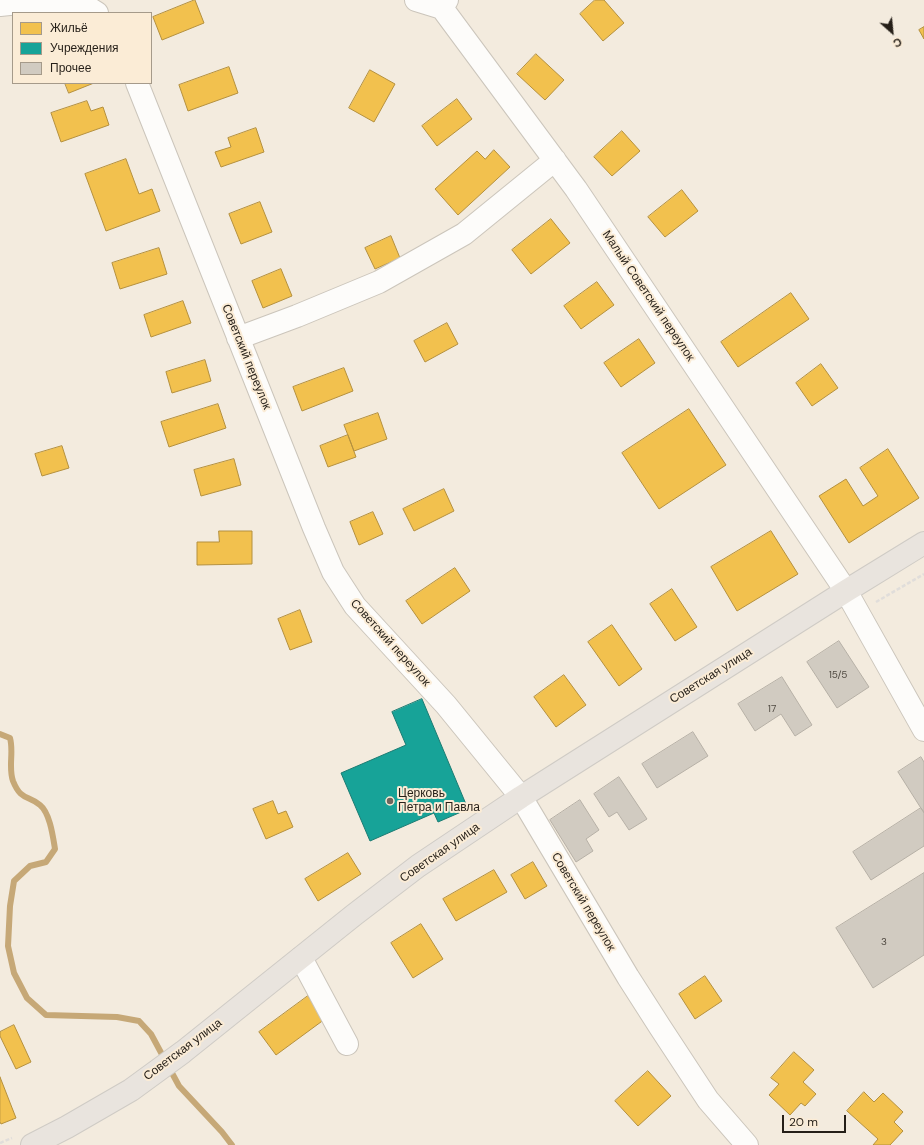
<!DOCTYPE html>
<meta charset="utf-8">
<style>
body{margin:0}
#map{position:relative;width:924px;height:1145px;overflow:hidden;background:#f3ebde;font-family:"DM Sans",sans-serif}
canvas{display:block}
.legend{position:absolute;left:12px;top:12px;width:140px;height:72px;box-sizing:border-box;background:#fbecd6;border:1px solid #a59a8a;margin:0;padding:5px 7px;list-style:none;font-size:12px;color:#251f18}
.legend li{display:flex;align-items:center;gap:8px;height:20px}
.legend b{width:20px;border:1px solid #a59a8a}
.north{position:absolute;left:872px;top:12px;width:40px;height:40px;-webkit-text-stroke:3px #fbecd6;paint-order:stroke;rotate:153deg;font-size:11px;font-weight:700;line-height:16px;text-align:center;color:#251f18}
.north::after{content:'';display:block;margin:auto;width:14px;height:18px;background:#251f18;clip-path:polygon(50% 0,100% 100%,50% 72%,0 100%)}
.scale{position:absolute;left:782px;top:1115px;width:64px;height:18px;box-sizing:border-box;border:2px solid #251f18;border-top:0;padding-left:5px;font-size:12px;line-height:14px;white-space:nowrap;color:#251f18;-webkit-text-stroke:3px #fbecd6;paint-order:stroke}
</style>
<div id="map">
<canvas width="924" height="1145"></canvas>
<ul class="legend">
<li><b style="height:11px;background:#f2c14e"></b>Жильё</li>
<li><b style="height:11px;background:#17a398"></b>Учреждения</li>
<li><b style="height:11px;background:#d1cbc1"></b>Прочее</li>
</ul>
<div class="north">С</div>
<div class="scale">20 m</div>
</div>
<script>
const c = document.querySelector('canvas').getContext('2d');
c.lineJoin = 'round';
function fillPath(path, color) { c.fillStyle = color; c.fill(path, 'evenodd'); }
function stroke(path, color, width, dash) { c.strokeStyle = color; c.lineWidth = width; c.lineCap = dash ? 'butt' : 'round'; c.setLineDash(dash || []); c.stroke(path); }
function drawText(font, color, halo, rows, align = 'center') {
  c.font = font + ' "DM Sans",sans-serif'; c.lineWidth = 4; c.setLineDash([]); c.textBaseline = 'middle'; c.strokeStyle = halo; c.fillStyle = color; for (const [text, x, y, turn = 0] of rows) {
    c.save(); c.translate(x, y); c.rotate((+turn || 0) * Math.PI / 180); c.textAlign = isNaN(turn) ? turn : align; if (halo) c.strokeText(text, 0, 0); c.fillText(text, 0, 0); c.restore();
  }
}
const homes = new Path2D(`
 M 195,0 L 204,23 L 162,40 L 153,17 Z
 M 595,0 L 604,0 L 624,23 L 603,41 L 580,14 Z
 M 924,27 L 924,39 L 919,30 Z
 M 536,54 L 564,80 L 545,100 L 517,74 Z
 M 229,67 L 238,93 L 188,111 L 179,85 Z
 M 370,70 L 395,84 L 374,122 L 349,108 Z
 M 65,83 L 94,83 L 69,93 Z
 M 457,99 L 472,119 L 437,146 L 422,126 Z
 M 87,101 L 91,111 L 103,107 L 109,125 L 61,142 L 51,113 Z
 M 256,128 L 264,152 L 221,167 L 215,152 L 231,147 L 228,138 Z
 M 622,131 L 640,151 L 612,176 L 594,157 Z
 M 494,150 L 510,167 L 458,215 L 435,189 L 477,151 L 485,159 Z
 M 126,159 L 139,194 L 152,189 L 160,211 L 106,231 L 85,174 Z
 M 682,190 L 698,211 L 665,237 L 648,217 Z
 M 260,202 L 272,232 L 241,244 L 229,214 Z
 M 551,219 L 570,243 L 531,274 L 512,250 Z
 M 391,236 L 400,258 L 375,269 L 365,248 Z
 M 159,248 L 167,274 L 120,289 L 112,263 Z
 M 281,269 L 292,296 L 263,308 L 252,281 Z
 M 597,282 L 614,305 L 581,329 L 564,306 Z
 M 791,293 L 809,319 L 738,367 L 721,342 Z
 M 183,301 L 191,323 L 151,337 L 144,315 Z
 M 447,323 L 458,344 L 425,362 L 414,341 Z
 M 639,339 L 655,363 L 621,387 L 604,363 Z
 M 205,360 L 211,381 L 172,393 L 166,372 Z
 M 821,364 L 838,388 L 812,406 L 796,383 Z
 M 344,368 L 353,391 L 302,411 L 293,387 Z
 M 218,404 L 226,428 L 169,447 L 161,422 Z
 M 689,409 L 726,465 L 659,509 L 622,453 Z
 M 378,413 L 387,439 L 354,451 L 344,425 Z
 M 348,435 L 356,457 L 328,467 L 320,446 Z
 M 62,446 L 69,468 L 42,476 L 35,454 Z
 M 888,449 L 919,498 L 849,543 L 819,496 L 846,479 L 863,506 L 878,496 L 860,468 Z
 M 234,459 L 241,485 L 201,496 L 194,470 Z
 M 444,489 L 454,511 L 414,531 L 403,509 Z
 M 373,512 L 383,534 L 359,545 L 350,522 Z
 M 219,531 L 252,531 L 252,564 L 197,565 L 197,542 L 219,542 Z
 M 771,531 L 798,574 L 737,611 L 711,567 Z
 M 455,568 L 470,591 L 422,624 L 406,601 Z
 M 672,589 L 697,627 L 675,641 L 650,604 Z
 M 300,610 L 312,642 L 290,650 L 278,619 Z
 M 612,625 L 642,669 L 619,686 L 588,642 Z
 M 564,675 L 586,705 L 556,727 L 534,697 Z
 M 273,801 L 278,814 L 286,811 L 293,827 L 266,839 L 253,809 Z
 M 348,853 L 361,874 L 318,901 L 305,879 Z
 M 533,862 L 547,886 L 525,899 L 511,875 Z
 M 494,870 L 507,892 L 456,921 L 443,899 Z
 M 421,924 L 443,959 L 413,978 L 391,943 Z
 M 705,976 L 722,1001 L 695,1019 L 679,994 Z
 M 308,996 L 325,1019 L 276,1055 L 259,1032 Z
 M 14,1025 L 31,1062 L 16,1069 L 0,1036 L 0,1032 Z
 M 794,1052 L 814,1070 L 803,1082 L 816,1094 L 805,1106 L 801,1103 L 790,1115 L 769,1095 L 779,1084 L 771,1078 Z
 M 648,1071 L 671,1096 L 638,1126 L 615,1101 Z
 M 0,1077 L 16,1118 L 1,1124 L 0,1122 Z
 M 864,1092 L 874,1102 L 883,1093 L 903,1112 L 894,1122 L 903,1131 L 890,1145 L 873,1145 L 878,1139 L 847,1111 Z`);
fillPath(homes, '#f2c14e');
stroke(homes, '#b4903e', 1);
const public = new Path2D(`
 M 422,699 L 468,809 L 438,822 L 434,813 L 370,841 L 341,773 L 406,745 L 392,712 Z`);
fillPath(public, '#17a398');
stroke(public, '#1b7b72', 1);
stroke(new Path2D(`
 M 0,734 L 10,738 C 14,752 8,767 13,781 C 21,801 28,795 40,805 C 50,813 53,837 55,849 L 46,862 L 30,866 L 14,881 L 10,906 L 8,946 L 14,973 L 27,998 L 46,1015 L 117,1017 L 139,1021 L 151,1034 L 179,1086 L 222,1132 L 232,1145`), '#c6a877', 6);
const building = new Path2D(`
 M 839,641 L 869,687 L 837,708 L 807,662 Z
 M 782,677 L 812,725 L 795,736 L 781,714 L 755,731 L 738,704 Z
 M 693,732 L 708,756 L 657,788 L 642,764 Z
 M 921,757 L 924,762 L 924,813 L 898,772 Z
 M 619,777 L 647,819 L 629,830 L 617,812 L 609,817 L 594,794 Z
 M 580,800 L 599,830 L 586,839 L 593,851 L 576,862 L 550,820 Z
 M 921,808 L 924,812 L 924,846 L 871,880 L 853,852 Z
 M 924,873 L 924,955 L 873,988 L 836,928 Z`);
fillPath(building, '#d1cbc1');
stroke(building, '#b6b0a6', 1);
const minor = new Path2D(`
 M 416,0 L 442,8 L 447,0
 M 0,5 L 38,1 L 89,8 L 97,13
 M 442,8 L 576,189 L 846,591 L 924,730
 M 137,83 L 314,528 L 333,572 L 355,606 L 446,705 L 521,797 L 628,977 L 660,1027 L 708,1100 L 747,1145
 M 238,338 L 297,316 L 379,282 L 464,234 L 555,160
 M 301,958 L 347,1044`);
const major = new Path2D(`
 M 32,1145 L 67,1127 L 131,1090 L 183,1052 L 354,915 L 418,866 L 521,797 L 846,591 L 924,543`);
stroke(minor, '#cbc5bb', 24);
stroke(major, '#cfcbc5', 24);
stroke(new Path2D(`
 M 876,602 L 924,574
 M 0,1143 L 12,1138`), '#e0ddda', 2.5, [4, 2]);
stroke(minor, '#fdfcfa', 22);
stroke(major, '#e9e4de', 22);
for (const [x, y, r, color] of [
 [390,801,4,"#6d665d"]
]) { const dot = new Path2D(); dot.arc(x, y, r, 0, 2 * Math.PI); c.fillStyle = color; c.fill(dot); stroke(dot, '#fbecd6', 1.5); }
drawText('10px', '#504a42', null, [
 ["15/5",838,675],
 ["17",772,709],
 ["3",884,942]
]);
drawText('12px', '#251f18', '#fbecd6', [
 ["Малый Советский переулок",648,296,56],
 ["Советский переулок",246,357,68],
 ["Советский переулок",390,643,48],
 ["Советская улица",711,676,-32],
 ["Советская улица",440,853,-35],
 ["Советский переулок",583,902,59],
 ["Советская улица",183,1050,-37]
]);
drawText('12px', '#251f18', '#fbecd6', [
 ["Церковь",398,794],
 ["Петра и Павла",398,808]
], 'left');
</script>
